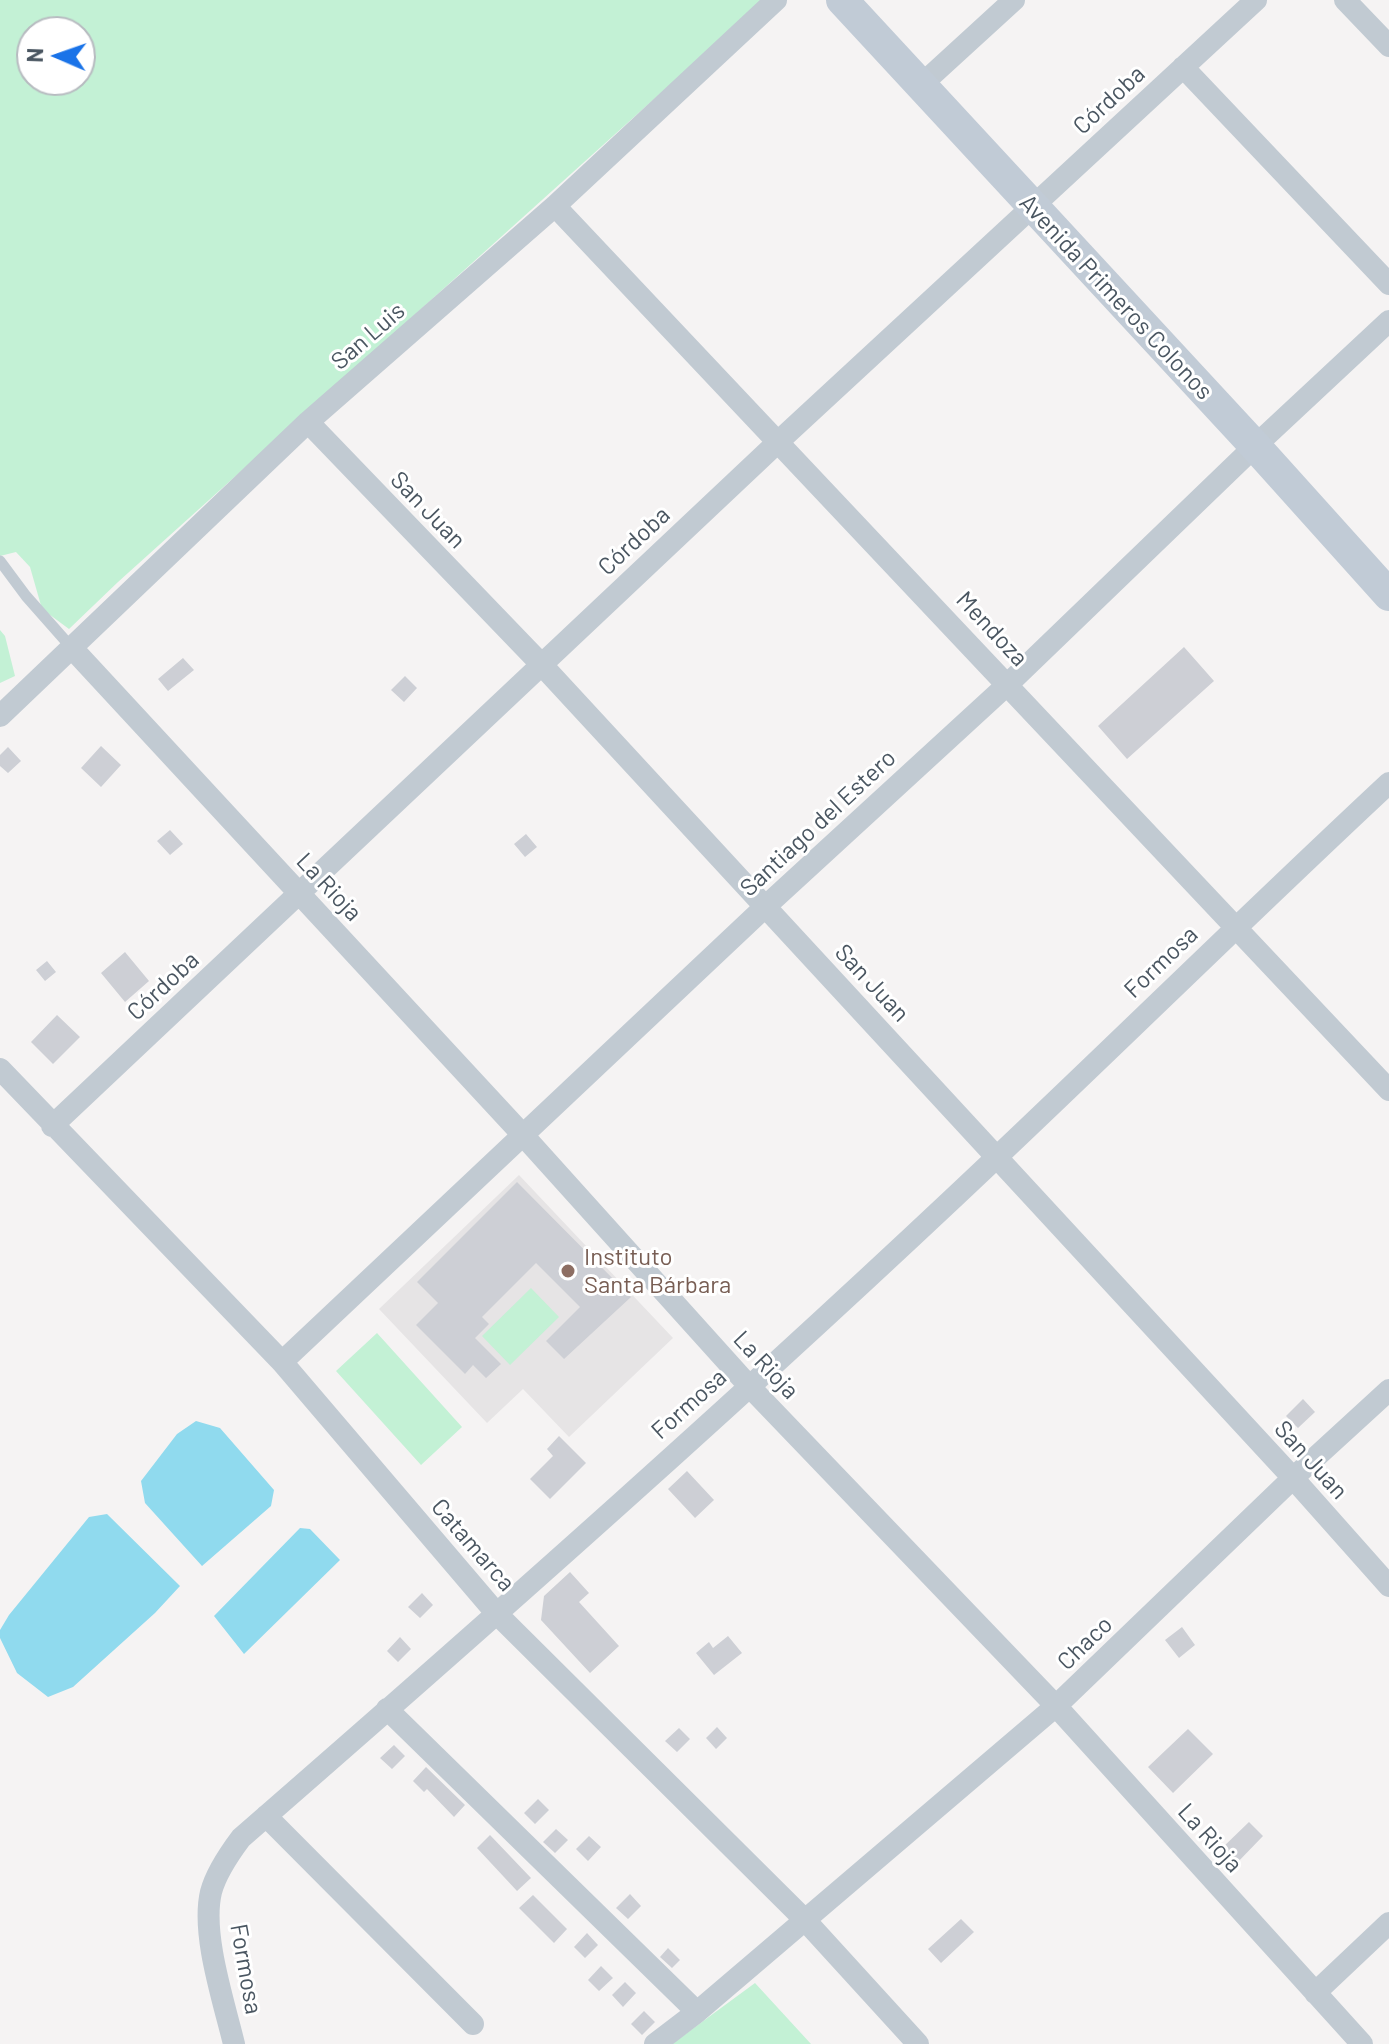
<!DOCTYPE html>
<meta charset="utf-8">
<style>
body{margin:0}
#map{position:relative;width:1389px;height:2044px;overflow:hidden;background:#f5f3f3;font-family:Barlow,sans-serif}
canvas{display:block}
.north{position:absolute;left:16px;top:16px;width:80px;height:80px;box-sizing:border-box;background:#fff;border:2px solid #b7bbc0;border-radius:50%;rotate:272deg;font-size:22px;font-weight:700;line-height:32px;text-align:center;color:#4a5661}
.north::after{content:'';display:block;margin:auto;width:28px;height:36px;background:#1a73e8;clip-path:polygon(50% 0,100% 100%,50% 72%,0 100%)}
</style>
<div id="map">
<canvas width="1389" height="2044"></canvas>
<div class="north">N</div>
</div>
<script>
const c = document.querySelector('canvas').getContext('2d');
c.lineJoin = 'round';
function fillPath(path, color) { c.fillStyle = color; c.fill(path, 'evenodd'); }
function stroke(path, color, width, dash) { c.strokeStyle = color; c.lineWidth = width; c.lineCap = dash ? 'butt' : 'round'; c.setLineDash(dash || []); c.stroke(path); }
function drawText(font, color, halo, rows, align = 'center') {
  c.font = font + ' Barlow,sans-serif'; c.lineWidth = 6; c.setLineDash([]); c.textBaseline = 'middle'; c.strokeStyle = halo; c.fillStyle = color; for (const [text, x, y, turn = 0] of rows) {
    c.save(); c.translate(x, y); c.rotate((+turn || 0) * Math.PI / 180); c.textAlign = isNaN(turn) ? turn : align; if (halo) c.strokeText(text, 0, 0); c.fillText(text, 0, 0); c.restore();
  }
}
fillPath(new Path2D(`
 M 519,1175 L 673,1338 L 569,1437 L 523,1389 L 487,1423 L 379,1309 Z`), '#e6e4e5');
fillPath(new Path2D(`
 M 0,0 L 764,0 L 118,582 L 69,629 L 42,609 L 30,567 L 16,552 L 0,556 ZM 32,32 L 80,32 L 80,80 L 32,80 Z
 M 0,630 L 5,636 L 15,676 L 0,683 Z
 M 531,1288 L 559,1317 L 510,1365 L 482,1336 Z
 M 377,1333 L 462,1427 L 421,1465 L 336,1371 Z
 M 755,1983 L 811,2044 L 672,2044 Z`), '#c3f1d5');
fillPath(new Path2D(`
 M 196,1421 L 220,1428 L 274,1490 L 271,1506 L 202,1566 L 145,1503 L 141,1481 L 177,1434 Z
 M 107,1514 L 180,1586 L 155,1613 L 73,1687 L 48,1697 L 17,1673 L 0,1638 L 0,1630 L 9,1615 L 89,1517 Z
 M 300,1528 L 310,1529 L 340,1560 L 244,1654 L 214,1616 Z`), '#90daee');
fillPath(new Path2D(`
 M 1184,647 L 1214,681 L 1127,759 L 1098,726 Z
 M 183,658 L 194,670 L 168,691 L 158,679 Z
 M 405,676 L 417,688 L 404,702 L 391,690 Z
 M 101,746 L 121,765 L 101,787 L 81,768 Z
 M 8,747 L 21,761 L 8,773 L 0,766 L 0,755 Z
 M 170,830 L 183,844 L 170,855 L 157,841 Z
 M 526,834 L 537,847 L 525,857 L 514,844 Z
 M 125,952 L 149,981 L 125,1002 L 101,973 Z
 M 47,961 L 56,972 L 45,981 L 36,970 Z
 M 57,1015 L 80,1037 L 53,1064 L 31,1042 Z
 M 517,1182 L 631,1297 L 564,1359 L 546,1341 L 580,1307 L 536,1263 L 482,1317 L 489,1324 L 475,1338 L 501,1364 L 486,1378 L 473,1365 L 465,1374 L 416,1325 L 438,1303 L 417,1282 Z
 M 1303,1399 L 1315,1412 L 1298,1428 L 1286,1416 Z
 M 559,1436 L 586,1463 L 550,1499 L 530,1479 L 553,1456 L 547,1449 Z
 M 687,1471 L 714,1500 L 695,1518 L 668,1489 Z
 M 570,1572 L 589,1593 L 579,1602 L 619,1646 L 590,1673 L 541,1620 L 544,1596 Z
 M 422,1593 L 433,1605 L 420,1618 L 408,1607 Z
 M 1182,1627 L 1195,1645 L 1179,1658 L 1165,1640 Z
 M 728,1636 L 742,1653 L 714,1675 L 696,1653 L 709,1642 L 713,1648 Z
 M 400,1637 L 411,1649 L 398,1662 L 387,1651 Z
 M 717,1727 L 727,1738 L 716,1749 L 706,1738 Z
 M 679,1728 L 690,1739 L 677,1752 L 665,1741 Z
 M 1188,1729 L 1213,1754 L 1173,1793 L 1148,1767 Z
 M 394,1745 L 405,1756 L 392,1769 L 380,1758 Z
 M 426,1767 L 465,1805 L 454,1817 L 427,1789 L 424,1792 L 413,1781 Z
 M 538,1799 L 549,1810 L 535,1824 L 524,1813 Z
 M 1249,1822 L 1263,1836 L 1235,1865 L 1220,1850 Z
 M 556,1829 L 568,1840 L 555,1853 L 543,1842 Z
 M 490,1835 L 531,1878 L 517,1891 L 477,1848 Z
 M 589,1836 L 601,1847 L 588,1861 L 576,1849 Z
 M 630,1894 L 641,1906 L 628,1919 L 616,1908 Z
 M 533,1895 L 567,1929 L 554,1943 L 519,1908 Z
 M 961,1919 L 974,1932 L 941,1963 L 928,1949 Z
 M 587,1933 L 598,1945 L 585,1958 L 574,1947 Z
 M 668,1948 L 680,1960 L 672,1968 L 660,1957 Z
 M 601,1966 L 613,1978 L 599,1991 L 588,1980 Z
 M 625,1982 L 636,1993 L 623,2007 L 612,1995 Z
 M 644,2011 L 655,2022 L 642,2035 L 631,2024 Z`), '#cdcfd5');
stroke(new Path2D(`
 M 0,561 L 26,596 L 71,647`), '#c1cad2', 11);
stroke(new Path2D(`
 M 1345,0 L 1389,46
 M 1183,67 L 1389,284
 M 921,85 L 1014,0
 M 555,206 L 1389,1090
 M 308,422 L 541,664 L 1293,1478 L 1389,1586
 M 71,647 L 522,1134 L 749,1386 L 1056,1706 L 1362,2044
 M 0,716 L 308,422 L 555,206 L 776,0
 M 0,1069 L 282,1362 L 497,1614 L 804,1919 L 918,2044
 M 52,1126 L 779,441 L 1256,0
 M 282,1362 L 766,906 L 1008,684 L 1255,446 L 1389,321
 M 387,1709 L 697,2012 L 1056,1706 L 1293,1478 L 1389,1390
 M 266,1816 L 473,2024
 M 1315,1993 L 1389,1923
 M 234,2044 C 224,2002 201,1934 211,1892 C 216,1873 229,1854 241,1838 C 497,1615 751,1390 998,1156 C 1129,1032 1257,906 1389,783
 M 655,2044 L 697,2012`), '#c1cad2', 22);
stroke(new Path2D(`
 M 842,0 L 1255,446 L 1389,595`), '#c1cbd6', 32);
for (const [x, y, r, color] of [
 [568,1271,8,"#8d6e63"]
]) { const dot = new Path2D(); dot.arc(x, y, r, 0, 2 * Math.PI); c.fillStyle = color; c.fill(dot); stroke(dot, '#fff', 3); }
drawText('24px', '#4a5661', '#fff', [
 ["Córdoba",1109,100,-43],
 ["Avenida Primeros Colonos",1116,297,47],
 ["San Luis",368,336,-41],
 ["San Juan",428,510,46],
 ["Córdoba",634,541,-43],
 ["Mendoza",992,629,47],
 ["Santiago del Estero",818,823,-43],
 ["La Rioja",329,887,47],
 ["Formosa",1161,962,-44],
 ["San Juan",872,983,47],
 ["Córdoba",163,986,-43],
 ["La Rioja",766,1365,47],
 ["Formosa",689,1404,-42],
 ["San Juan",1311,1460,48],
 ["Catamarca",473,1545,49],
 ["Chaco",1085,1643,-44],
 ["La Rioja",1210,1838,48],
 ["Formosa",246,1969,80]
]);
drawText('24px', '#785e54', '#fff', [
 ["Instituto",584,1257],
 ["Santa Bárbara",584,1285]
], 'left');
</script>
